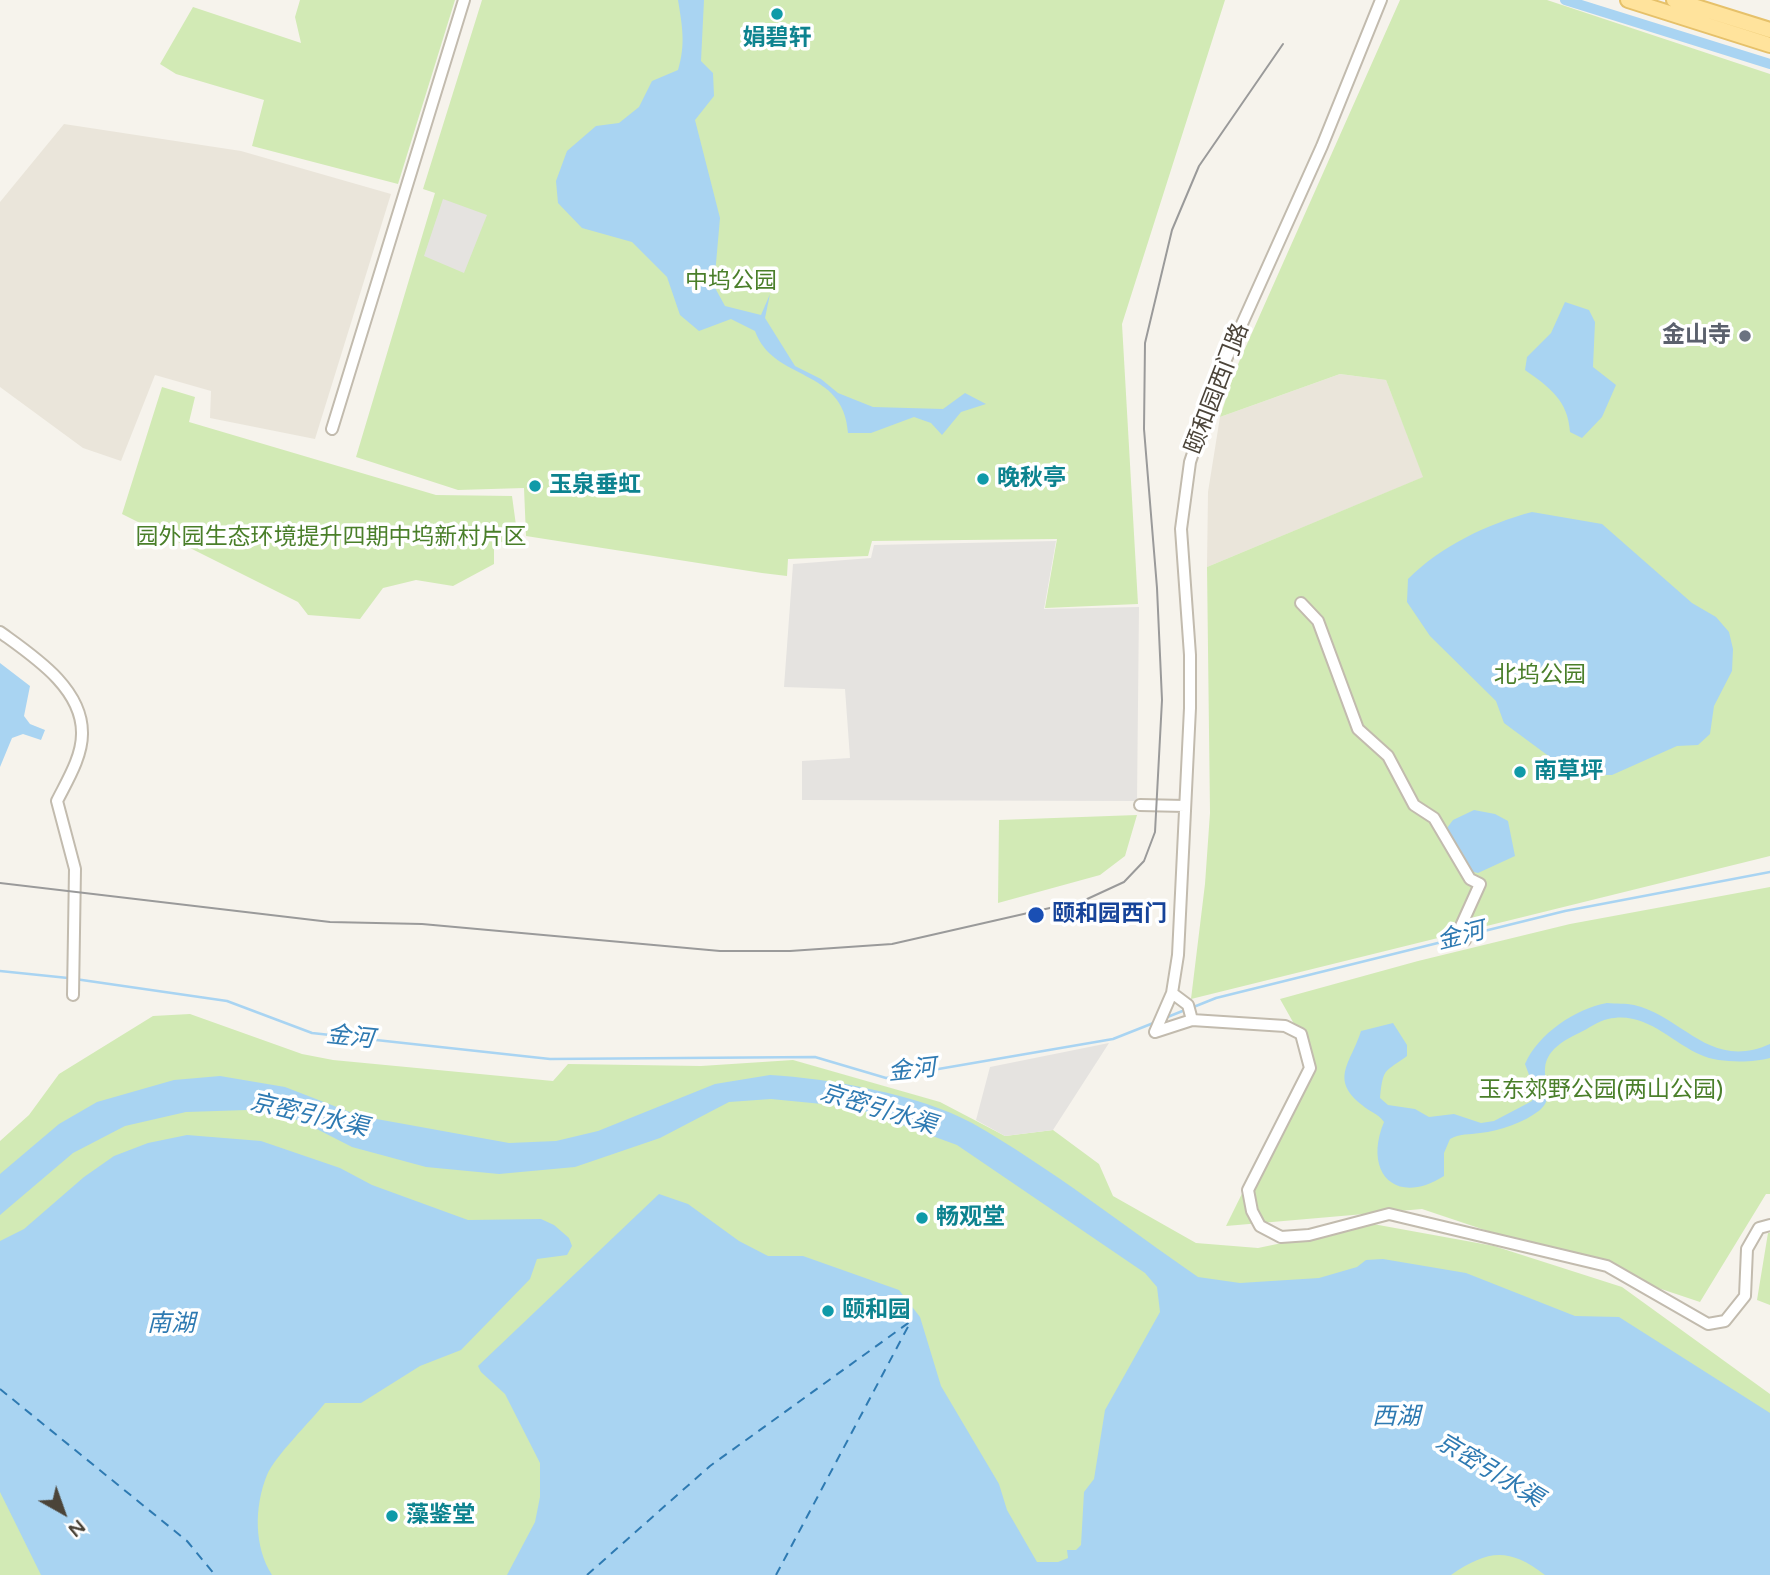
<!DOCTYPE html>
<meta charset="utf-8">
<style>
body{margin:0}
#map{position:relative;width:1770px;height:1575px;overflow:hidden;background:#f6f3ec;font-family:"Varela Round",sans-serif}
canvas{display:block}
.north{position:absolute;left:28px;top:1477px;width:70px;height:70px;-webkit-text-stroke:5px #fff;paint-order:stroke;rotate:140deg;font-size:19px;font-weight:700;line-height:28px;text-align:center;color:#4b4439}
.north::after{content:'';display:block;margin:auto;width:24px;height:32px;background:#4b4439;clip-path:polygon(50% 0,100% 100%,50% 72%,0 100%)}
</style>
<div id="map">
<canvas width="1770" height="1575"></canvas>
<div class="north">N</div>
</div>
<script>
const c = document.querySelector('canvas').getContext('2d');
c.lineJoin = 'round';
function fillPath(path, color) { c.fillStyle = color; c.fill(path, 'evenodd'); }
function stroke(path, color, width, dash) { c.strokeStyle = color; c.lineWidth = width; c.lineCap = dash ? 'butt' : 'round'; c.setLineDash(dash || []); c.stroke(path); }
function drawText(font, color, halo, rows, align = 'center') {
  c.font = font + ' "Varela Round","Noto Sans SC",sans-serif'; c.lineWidth = 7; c.setLineDash([]); c.textBaseline = 'middle'; c.strokeStyle = halo; c.fillStyle = color; for (const [text, x, y, turn = 0] of rows) {
    c.save(); c.translate(x, y); c.rotate((+turn || 0) * Math.PI / 180); c.textAlign = isNaN(turn) ? turn : align; if (halo) c.strokeText(text, 0, 0); c.fillText(text, 0, 0); c.restore();
  }
}
fillPath(new Path2D(`
 M 64,124 L 241,151 L 391,194 L 315,439 L 210,418 L 211,391 L 155,375 L 121,461 L 83,448 L 0,387 L 0,202 Z
 M 1340,374 L 1386,380 L 1424,477 L 1207,567 L 1208,492 L 1220,417 Z`), '#eae5da');
fillPath(new Path2D(`
 M 300,0 L 455,0 L 398,184 L 252,146 L 264,100 L 176,74 L 160,64 L 193,7 L 301,43 L 295,17 Z
 M 482,0 L 1225,0 L 1122,324 L 1138,604 L 1045,608 L 1057,539 L 872,541 L 868,556 L 788,559 L 787,576 L 762,573 L 526,536 L 524,488 L 458,490 L 356,457 L 435,193 L 423,189 Z
 M 1400,0 L 1547,0 L 1770,74 L 1770,856 L 1191,999 L 1205,884 L 1210,813 L 1207,567 L 1423,477 L 1386,380 L 1340,374 L 1220,417 L 1235,371 Z
 M 162,387 L 195,397 L 189,422 L 436,495 L 512,496 L 518,540 L 494,543 L 494,564 L 453,586 L 416,580 L 383,588 L 360,619 L 308,615 L 298,602 L 122,514 Z
 M 1137,815 L 1125,856 L 1100,875 L 998,903 L 999,820 Z
 M 1770,887 L 1770,1194 L 1766,1194 L 1700,1302 L 1422,1209 L 1226,1226 L 1311,1054 L 1280,999 L 1418,961 L 1570,924 Z
 M 190,1014 L 302,1054 L 333,1060 L 553,1081 L 568,1064 L 701,1066 L 793,1060 L 940,1102 L 1005,1136 L 1053,1130 L 1099,1164 L 1113,1196 L 1196,1243 L 1258,1248 L 1373,1224 L 1494,1246 L 1622,1287 L 1770,1394 L 1770,1575 L 0,1575 L 0,1141 L 29,1115 L 59,1074 L 153,1016 Z
 M 1768,1233 L 1770,1233 L 1770,1305 L 1757,1300 Z`), '#d2eab5');
fillPath(new Path2D(`
 M 443,199 L 487,215 L 464,273 L 424,256 Z
 M 1056,541 L 1044,609 L 1139,607 L 1137,801 L 802,800 L 802,761 L 850,758 L 845,689 L 784,687 L 793,564 L 871,558 L 874,545 Z
 M 1109,1043 L 1053,1130 L 1005,1136 L 976,1120 L 990,1067 Z`), '#e5e3e0');
fillPath(new Path2D(`
 M 678,0 L 704,0 L 701,61 L 713,73 L 714,96 L 695,120 L 720,218 L 714,286 L 725,306 L 761,315 L 770,294 L 765,318 L 795,366 L 821,379 L 838,393 L 873,407 L 943,409 L 965,393 L 986,404 L 961,412 L 942,435 L 931,423 L 914,417 L 871,433 L 848,433 C 844,367 773,382 755,331 L 731,319 L 699,331 L 680,315 L 667,277 L 632,242 L 582,228 L 558,203 L 556,181 L 567,151 L 596,126 L 619,123 L 639,107 L 652,81 L 678,70 C 686,44 682,25 678,0 Z
 M 1565,302 L 1589,310 L 1595,322 L 1593,367 L 1616,385 L 1602,417 L 1582,438 L 1570,432 C 1568,400 1549,387 1525,370 L 1527,357 L 1551,333 Z
 M 1532,512 L 1602,524 L 1692,603 L 1716,617 L 1729,632 L 1733,649 L 1732,671 L 1714,706 L 1710,734 L 1698,745 L 1677,746 L 1612,775 L 1598,775 L 1558,763 L 1504,723 L 1496,701 L 1430,636 L 1407,602 L 1408,579 C 1441,546 1487,524 1532,512 Z
 M 0,663 L 30,686 L 24,716 L 30,724 L 45,730 L 41,740 L 23,734 L 12,738 L 0,767 Z
 M 1474,810 L 1495,814 L 1508,821 L 1515,856 L 1478,873 L 1470,871 L 1447,828 L 1453,820 Z
 M 1607,1003 C 1616,1004 1626,1003 1634,1005 C 1684,1017 1710,1071 1770,1044 L 1770,1058 C 1752,1063 1718,1063 1701,1055 C 1671,1042 1645,1010 1608,1019 C 1598,1021 1588,1029 1579,1033 C 1516,1062 1565,1089 1540,1110 C 1525,1122 1500,1131 1480,1133 C 1468,1135 1462,1133 1450,1139 L 1444,1153 L 1444,1176 C 1395,1207 1363,1172 1384,1122 C 1378,1113 1369,1112 1362,1105 C 1329,1079 1351,1063 1361,1031 L 1393,1023 L 1407,1045 L 1407,1056 C 1386,1072 1383,1066 1380,1098 L 1388,1105 L 1415,1109 L 1429,1117 L 1454,1114 L 1481,1123 L 1494,1121 L 1532,1101 L 1535,1091 L 1525,1064 C 1538,1034 1575,1009 1607,1003 Z
 M 770,1075 C 827,1078 921,1095 972,1123 C 1051,1168 1124,1226 1198,1277 L 1240,1283 L 1319,1278 L 1357,1267 L 1366,1260 L 1383,1259 L 1466,1273 L 1575,1316 L 1619,1317 L 1770,1413 L 1770,1575 L 1545,1575 C 1508,1547 1488,1550 1451,1575 L 507,1575 L 535,1522 L 540,1497 L 540,1463 L 505,1394 L 481,1372 L 478,1366 L 659,1194 L 688,1204 L 739,1241 L 768,1256 L 803,1256 L 899,1290 L 920,1317 L 941,1386 L 999,1484 L 1007,1510 L 1037,1562 L 1058,1562 L 1068,1558 L 1067,1550 L 1076,1550 L 1081,1545 L 1084,1492 L 1094,1479 L 1105,1410 L 1160,1312 L 1157,1287 L 1145,1273 L 957,1145 L 853,1107 L 771,1099 L 729,1102 L 660,1138 L 575,1167 L 499,1174 L 426,1167 L 352,1147 L 301,1121 L 247,1110 L 186,1112 L 125,1126 L 73,1153 L 0,1215 L 0,1174 L 59,1124 L 97,1102 L 174,1080 L 220,1076 L 285,1087 L 360,1116 L 509,1143 L 556,1141 L 598,1131 L 715,1084 Z
 M 187,1135 L 261,1141 L 340,1168 L 372,1185 L 468,1220 L 541,1219 L 554,1225 L 569,1238 L 572,1246 L 567,1255 L 537,1259 L 530,1279 L 461,1350 L 420,1366 L 361,1403 L 325,1403 C 311,1421 275,1456 267,1475 C 254,1507 254,1547 272,1575 L 41,1575 L 0,1492 L 0,1241 L 24,1229 L 84,1177 L 114,1156 L 148,1143 Z`), '#a9d4f2');
stroke(new Path2D(`
 M 1468,935 L 1565,911 L 1770,872
 M 0,971 L 68,978
 M 75,979 L 227,1001 L 312,1033 L 550,1059 L 815,1057 L 886,1078 L 1113,1039 L 1156,1022
 M 1191,1008 L 1216,998 L 1462,937
 M 1165,1018 L 1185,1010`), '#a9d4f2', 2.5);
stroke(new Path2D(`
 M 1565,0 L 1770,64`), '#a9d4f2', 10);
stroke(new Path2D(`
 M 0,1389 L 187,1541 L 215,1575
 M 587,1575 L 710,1466 L 911,1321
 M 776,1575 L 910,1323`), '#2e7ab2', 2, [9, 7]);
const minor = new Path2D(`
 M 332,429 L 464,0
 M 1301,603 L 1318,621 L 1358,729 L 1388,756 L 1414,805 L 1434,818 L 1470,879 L 1480,884 L 1461,926 L 1465,940
 M 0,632 C 33,656 83,688 82,734 C 82,757 67,781 57,801 L 75,869 L 73,995
 M 1140,805 L 1185,806
 M 1172,993 L 1188,1005 L 1192,1020
 M 1155,1032 L 1172,993 L 1178,955 L 1190,708 L 1190,655 L 1181,529 L 1190,462 L 1219,375 L 1322,146 L 1381,0
 M 1155,1032 L 1192,1020 L 1285,1026 L 1301,1034 L 1310,1068 L 1248,1190 L 1252,1211 L 1260,1226 L 1281,1237 L 1309,1235 L 1389,1214 L 1607,1266 L 1708,1324 L 1725,1321 L 1745,1296 L 1747,1249 L 1759,1228 L 1770,1225`);
const major = new Path2D(`
 M 1628,0 L 1770,45
 M 1674,0 L 1770,30`);
stroke(minor, '#c2bbae', 14);
stroke(major, '#e6c16a', 18);
stroke(minor, '#fff', 10);
stroke(major, '#ffe39c', 14);
stroke(new Path2D(`
 M 0,883 L 330,922 L 422,924 L 720,951 L 790,951 L 892,944 L 1085,900 L 1124,882 L 1144,861 L 1155,832 L 1162,700 L 1157,588 L 1144,429 L 1145,343 L 1172,230 L 1199,166 L 1283,44`), '#9a9a9a', 2);
for (const [x, y, r, color] of [
 [777,14,7,"#0f9aa8"],
 [1745,336,7,"#6b7280"],
 [983,479,7,"#0f9aa8"],
 [535,486,7,"#0f9aa8"],
 [1520,772,7,"#0f9aa8"],
 [1036,915,9,"#1a4fb4"],
 [922,1218,7,"#0f9aa8"],
 [828,1311,7,"#0f9aa8"],
 [392,1516,7,"#0f9aa8"]
]) { const dot = new Path2D(); dot.arc(x, y, r, 0, 2 * Math.PI); c.fillStyle = color; c.fill(dot); stroke(dot, '#fff', 2.5); }
drawText('bold 23px', '#0d838f', '#fff', [
 ["娟碧轩",777,39,"center"],
 ["晚秋亭",997,479],
 ["玉泉垂虹",549,486],
 ["南草坪",1534,772],
 ["畅观堂",936,1218],
 ["颐和园",842,1311],
 ["藻鉴堂",406,1516]
], 'left');
drawText('23px', '#4a7f2a', '#fff', [
 ["中坞公园",731,282],
 ["园外园生态环境提升四期中坞新村片区",331,538],
 ["北坞公园",1540,676],
 ["玉东郊野公园(两山公园)",1601,1091]
]);
drawText('bold 23px', '#5b616d', '#fff', [
 ["金山寺",1731,336]
], 'right');
drawText('23px', '#4b4439', '#fff', [
 ["颐和园西门路",1218,389,-69]
]);
drawText('bold 23px', '#164399', '#fff', [
 ["颐和园西门",1052,915]
], 'left');
drawText('italic 24px', '#2e7ab2', '#fff', [
 ["金河",1461,937,-14],
 ["金河",350,1038,6],
 ["金河",912,1071,-6],
 ["京密引水渠",878,1110,17],
 ["京密引水渠",309,1116,13],
 ["南湖",171,1325],
 ["西湖",1396,1418],
 ["京密引水渠",1489,1471,31]
]);
</script>
